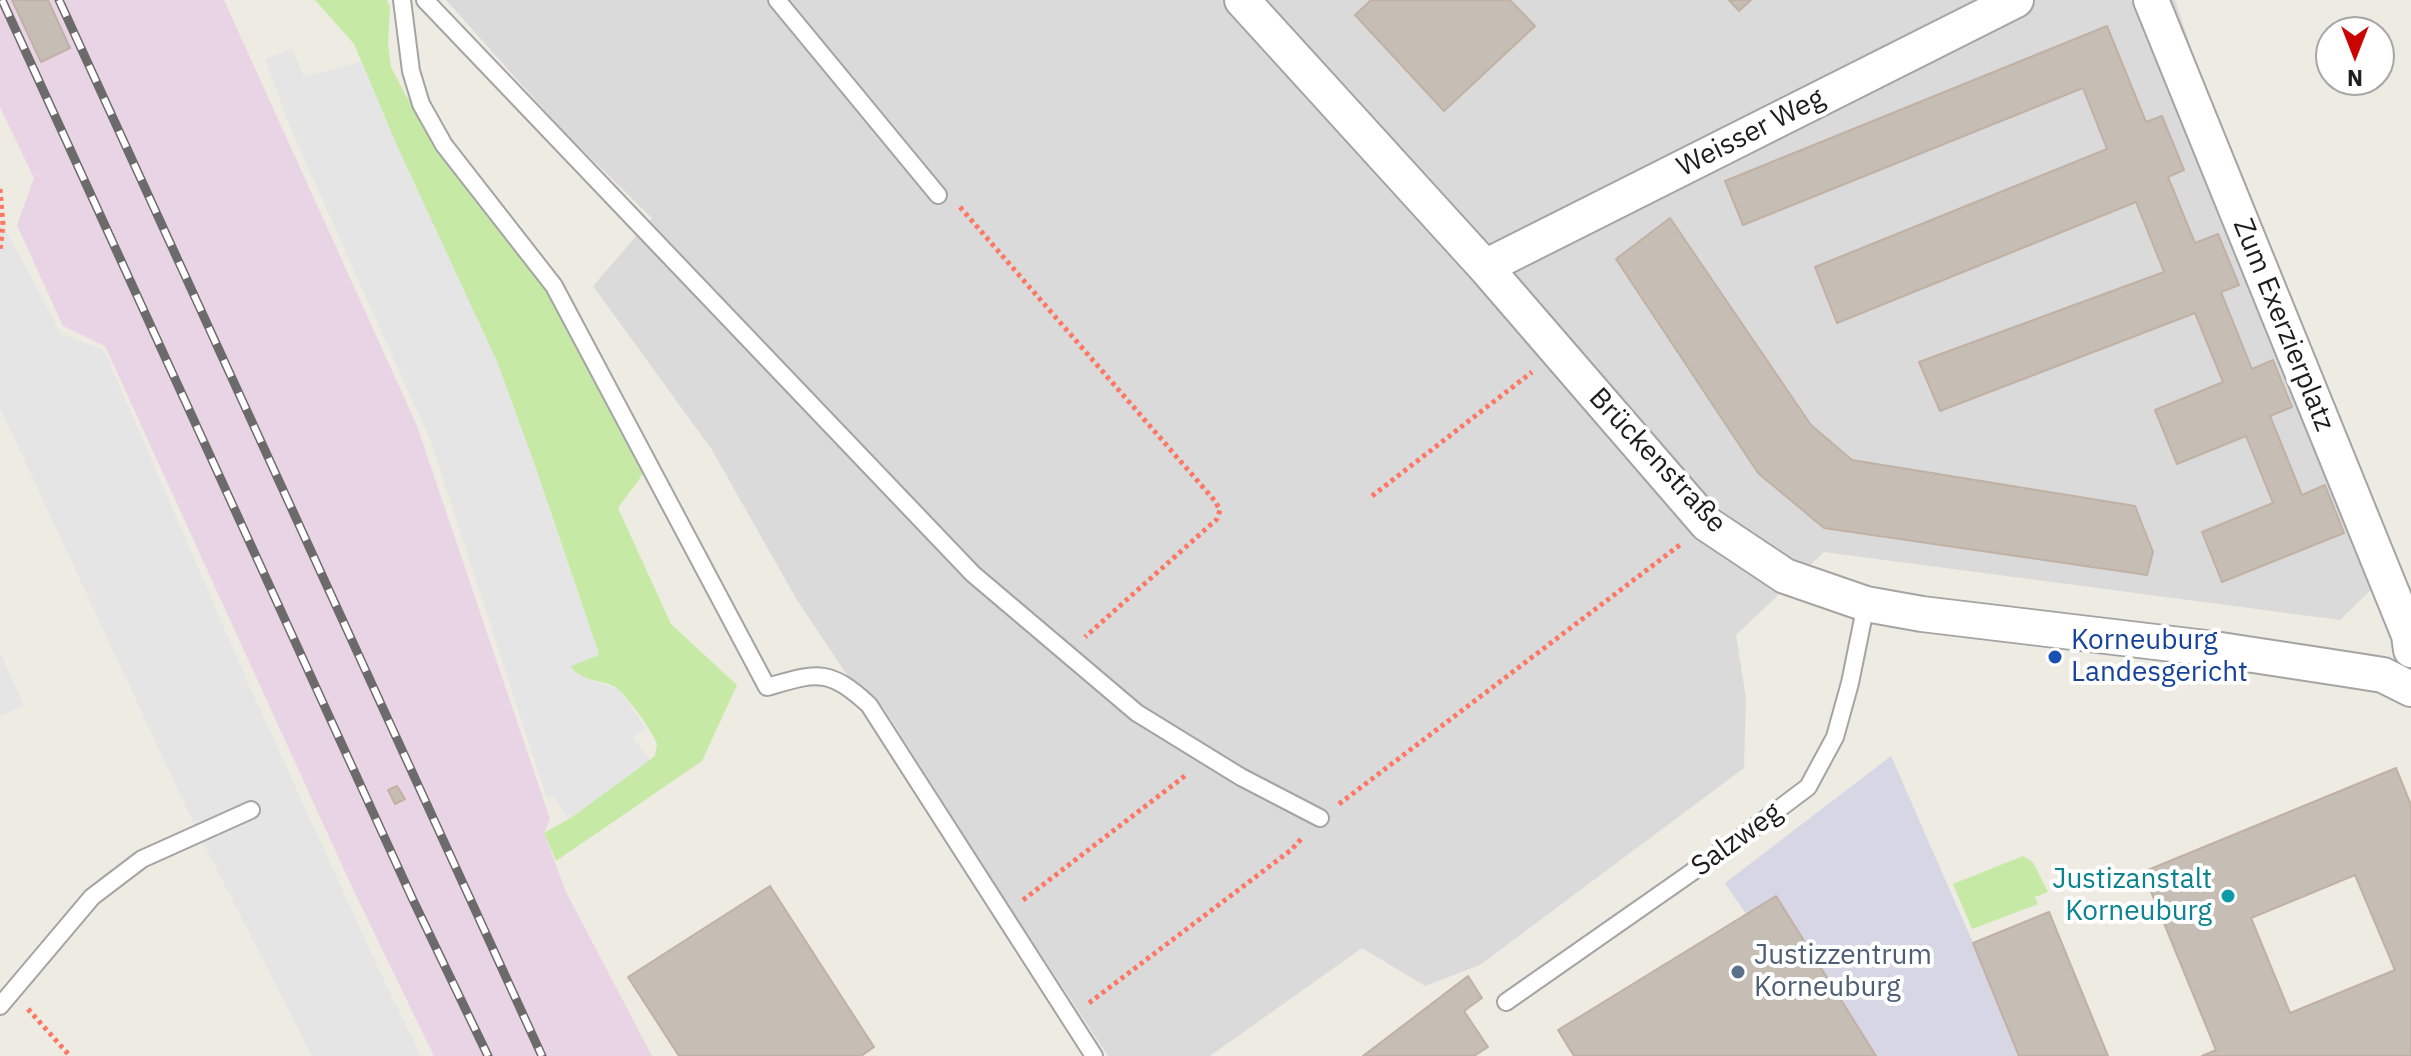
<!DOCTYPE html>
<meta charset="utf-8">
<style>
body{margin:0}
#map{position:relative;width:2411px;height:1056px;overflow:hidden;background:#eeebe2;font-family:"IBM Plex Sans",sans-serif}
canvas{display:block}
.north{position:absolute;left:2315px;top:16px;width:80px;height:80px;box-sizing:border-box;background:#fff;border:2px solid #a5a5a5;border-radius:50%;rotate:180deg;font-size:22px;font-weight:700;line-height:32px;text-align:center;color:#1d1d1d}
.north::after{content:'';display:block;margin:auto;width:28px;height:36px;background:#ca0400;clip-path:polygon(50% 0,100% 100%,50% 72%,0 100%)}
</style>
<div id="map">
<canvas width="2411" height="1056"></canvas>
<div class="north">N</div>
</div>
<script>
const c = document.querySelector('canvas').getContext('2d');
c.lineJoin = 'round';
function fillPath(path, color) { c.fillStyle = color; c.fill(path, 'evenodd'); }
function stroke(path, color, width, dash) { c.strokeStyle = color; c.lineWidth = width; c.lineCap = dash ? 'butt' : 'round'; c.setLineDash(dash || []); c.stroke(path); }
function drawText(font, color, halo, rows, align = 'center') {
  c.font = font + ' "IBM Plex Sans",sans-serif'; c.lineWidth = 8; c.setLineDash([]); c.textBaseline = 'middle'; c.strokeStyle = halo; c.fillStyle = color; for (const [text, x, y, turn = 0] of rows) {
    c.save(); c.translate(x, y); c.rotate((+turn || 0) * Math.PI / 180); c.textAlign = isNaN(turn) ? turn : align; if (halo) c.strokeText(text, 0, 0); c.fillText(text, 0, 0); c.restore();
  }
}
fillPath(new Path2D(`
 M 446,0 L 2175,0 L 2373,588 L 2340,620 L 1824,552 L 1736,635 L 1746,699 L 1744,768 L 1480,965 L 1425,986 L 1362,948 L 1210,1056 L 1108,1056 L 1015,915 L 883,707 L 847,675 L 797,600 L 712,450 L 593,286 L 652,218 L 563,131 Z`), '#dbdada');
fillPath(new Path2D(`
 M 0,0 L 224,0 L 417,426 L 550,819 L 544,833 L 566,892 L 652,1056 L 434,1056 L 352,887 L 105,346 L 63,326 L 17,225 L 34,178 L 0,107 Z`), '#e8d4e4');
fillPath(new Path2D(`
 M 315,0 L 387,0 L 390,7 L 388,44 L 391,67 L 404,92 L 447,163 L 528,261 L 548,291 L 643,474 L 618,508 L 671,624 L 737,685 L 702,761 L 556,861 L 544,833 L 569,819 L 655,756 L 657,744 C 653,732 626,694 615,687 C 600,678 580,683 570,665 L 599,654 L 534,463 L 497,362 L 397,146 L 354,44 Z
 M 2023,856 L 2033,862 L 2048,892 L 2035,897 L 2038,904 L 1972,929 L 1953,884 Z`), '#c6eaa6');
fillPath(new Path2D(`
 M 292,49 L 304,77 L 361,62 L 397,146 L 497,362 L 534,463 L 599,655 L 571,666 L 574,671 L 585,678 L 618,689 L 646,728 L 633,738 L 650,760 L 569,819 L 553,796 L 547,799 L 431,442 L 293,134 L 265,59 Z
 M 3,225 L 61,334 L 104,350 L 247,681 L 381,974 L 421,1056 L 312,1056 L 198,833 L 0,408 L 0,228 Z
 M 0,652 L 24,706 L 0,716 Z`), '#e5e5e5');
fillPath(new Path2D(`
 M 1891,756 L 1973,943 L 2019,1056 L 1876,1056 L 1776,896 L 1746,914 L 1725,883 Z`), '#d7d6e4');
const building = new Path2D(`
 M 12,0 L 48,0 L 70,48 L 41,62 Z
 M 1371,0 L 1510,0 L 1535,26 L 1444,111 L 1355,15 Z
 M 1729,0 L 1751,0 L 1739,11 Z
 M 2107,26 L 2146,122 L 2162,116 L 2184,170 L 2168,177 L 2195,243 L 2218,234 L 2239,285 L 2221,292 L 2252,369 L 2273,360 L 2292,407 L 2270,416 L 2302,495 L 2325,485 L 2344,533 L 2222,582 L 2202,532 L 2273,503 L 2246,436 L 2177,464 L 2155,410 L 2223,382 L 2195,313 L 1940,411 L 1919,362 L 2164,272 L 2136,202 L 1837,323 L 1815,267 L 2107,149 L 2083,88 L 1743,225 L 1725,181 Z
 M 1670,218 L 1811,425 L 1852,460 L 2135,506 L 2153,552 L 2147,575 L 1824,528 L 1758,473 L 1616,259 Z
 M 2396,768 L 2411,805 L 2411,1056 L 2202,1056 L 2216,1050 L 2143,872 ZM 2355,875 L 2395,970 L 2290,1013 L 2251,918 Z
 M 397,786 L 405,799 L 395,804 L 388,790 Z
 M 770,886 L 874,1047 L 861,1056 L 679,1056 L 628,977 Z
 M 1776,896 L 1876,1056 L 1574,1056 L 1558,1030 Z
 M 2049,912 L 2108,1056 L 2019,1056 L 1973,943 Z
 M 1468,976 L 1482,998 L 1464,1011 L 1488,1047 L 1474,1056 L 1363,1056 Z`);
fillPath(building, '#c6bdb5');
stroke(building, '#c0b1a4', 2);
const lane = new Path2D(`
 M 402,0 L 411,71 L 421,104 L 444,145 L 554,286 L 767,687 C 816,673 828,667 869,705 L 1094,1056
 M 425,0 L 973,574 L 1137,713 L 1241,777 L 1320,818
 M 777,0 L 938,195
 M 1506,1002 L 1735,842 L 1808,787 L 1835,737 L 1850,683 L 1866,604
 M 0,1006 L 92,897 L 142,859 L 251,810`);
const street = new Path2D(`
 M 1242,0 L 1485,267 L 1707,524 L 1785,576 L 1866,604 L 1922,614 L 2214,649 L 2345,669 L 2383,675 L 2411,689
 M 2151,0 L 2409,635 L 2411,650
 M 1485,267 L 2016,0`);
stroke(lane, '#a4a4a4', 20);
stroke(street, '#a4a4a4', 38);
stroke(new Path2D(`
 M 0,189 L 3,225 L 0,251
 M 960,207 L 1215,501 L 1220,510 L 1217,519 L 1085,637
 M 1372,496 L 1532,372
 M 1339,804 L 1681,544
 M 1023,900 L 1186,775
 M 1089,1003 L 1291,850 L 1302,838
 M 28,1009 L 70,1056`), '#fd7765', 5, [4, 4]);
stroke(lane, '#fff', 16);
stroke(street, '#fff', 34);
const rail = new Path2D(`
 M 2,0 L 413,900 L 488,1056
 M 59,0 L 542,1056`);
stroke(rail, '#6b6b6b', 9);
stroke(rail, '#fff', 6, [18]);
for (const [x, y, r, color] of [
 [2055,657,8,"#1a4fb4"],
 [2228,896,8,"#0f9aa8"],
 [1738,972,8,"#5c6f8a"]
]) { const dot = new Path2D(); dot.arc(x, y, r, 0, 2 * Math.PI); c.fillStyle = color; c.fill(dot); stroke(dot, '#fff', 3); }
drawText('28px', '#1d1d1d', '#fff', [
 ["Weisser Weg",1751,133,-27],
 ["Zum Exerzierplatz",2283,325,68],
 ["Brückenstraße",1657,461,47],
 ["Salzweg",1737,840,-36]
]);
drawText('28px', '#164399', '#fff', [
 ["Korneuburg",2071,641],
 ["Landesgericht",2071,673]
], 'left');
drawText('28px', '#0d838f', '#fff', [
 ["Justizanstalt",2212,880],
 ["Korneuburg",2212,912]
], 'right');
drawText('28px', '#4e5e75', '#fff', [
 ["Justizzentrum",1754,956],
 ["Korneuburg",1754,988]
], 'left');
</script>
